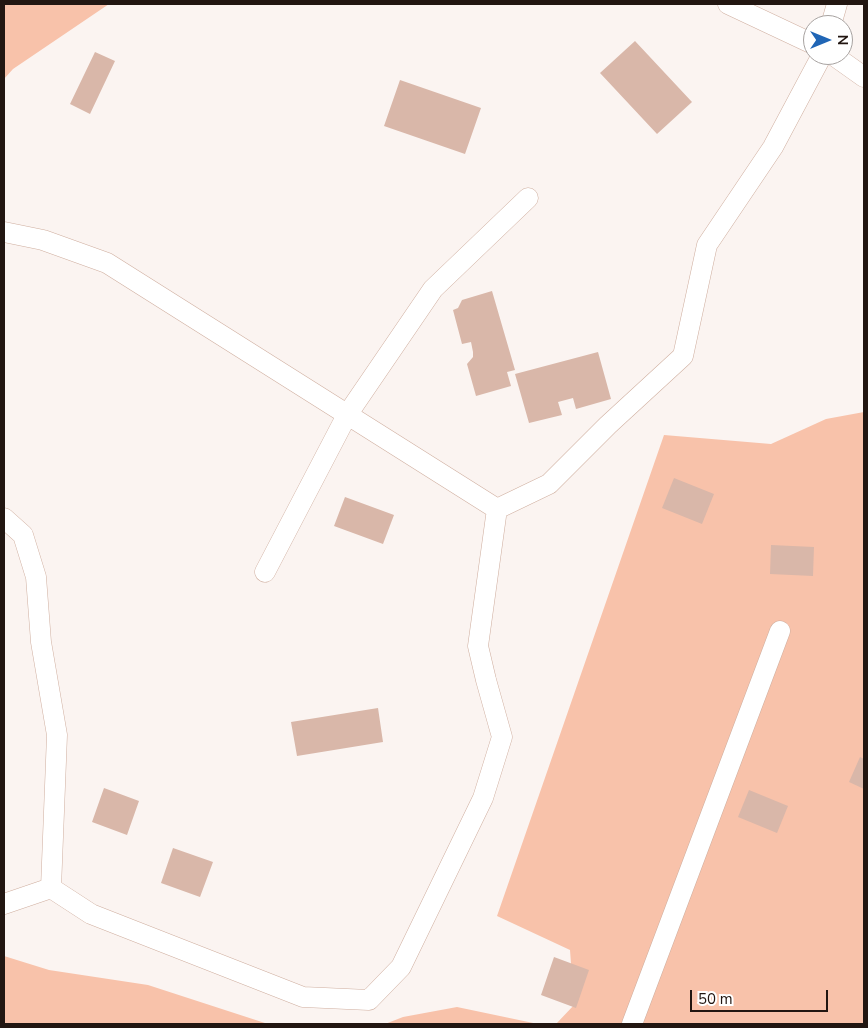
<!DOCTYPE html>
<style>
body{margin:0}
#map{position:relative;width:868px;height:1028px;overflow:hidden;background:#fbf4f1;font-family:"Nunito Sans",sans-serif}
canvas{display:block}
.frame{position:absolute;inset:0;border:5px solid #221611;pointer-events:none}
.north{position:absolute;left:803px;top:15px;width:50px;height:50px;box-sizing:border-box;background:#fff;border:1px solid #a7a2a0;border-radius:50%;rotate:90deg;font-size:14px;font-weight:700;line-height:20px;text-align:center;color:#221611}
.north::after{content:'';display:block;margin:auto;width:18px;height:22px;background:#2066b6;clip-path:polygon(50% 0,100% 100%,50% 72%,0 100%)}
.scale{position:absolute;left:690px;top:990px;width:138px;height:22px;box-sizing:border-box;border:2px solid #221611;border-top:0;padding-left:6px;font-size:15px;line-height:18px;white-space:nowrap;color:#221611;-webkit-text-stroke:4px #fff;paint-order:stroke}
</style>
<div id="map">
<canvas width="868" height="1028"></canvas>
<div class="frame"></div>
<div class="north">N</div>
<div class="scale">50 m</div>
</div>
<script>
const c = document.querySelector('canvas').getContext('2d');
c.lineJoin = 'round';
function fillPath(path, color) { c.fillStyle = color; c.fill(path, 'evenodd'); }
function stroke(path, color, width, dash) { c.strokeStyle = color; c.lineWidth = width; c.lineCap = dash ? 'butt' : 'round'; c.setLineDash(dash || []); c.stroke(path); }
fillPath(new Path2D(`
 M 4,4 L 109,4 L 13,69 L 4,79 Z
 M 864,412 L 864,1024 L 556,1024 L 574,1005 L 570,950 L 497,916 L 664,435 L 771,444 L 826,419 Z
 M 4,956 L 49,970 L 148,985 L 268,1024 L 4,1024 Z
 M 457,1007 L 538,1024 L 385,1024 L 403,1017 Z`), '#f8c2aa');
fillPath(new Path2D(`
 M 635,41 L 692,102 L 657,134 L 600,73 Z
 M 95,52 L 115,61 L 90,114 L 70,104 Z
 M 400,80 L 481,108 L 465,154 L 384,126 Z
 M 492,291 L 515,370 L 507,372 L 511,386 L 476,396 L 467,364 L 473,357 L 473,352 L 471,342 L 462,344 L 453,310 L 458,308 L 462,300 Z
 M 598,352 L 611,399 L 576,409 L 573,398 L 558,402 L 562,415 L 529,423 L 515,374 Z
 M 674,478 L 714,494 L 702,524 L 662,508 Z
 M 345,497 L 394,515 L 383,544 L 334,526 Z
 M 771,545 L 814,547 L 813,576 L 770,574 Z
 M 378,708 L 383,742 L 297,756 L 291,722 Z
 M 860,757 L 864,759 L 864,789 L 849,782 Z
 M 104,788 L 139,801 L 127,835 L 92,822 Z
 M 749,790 L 788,806 L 777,833 L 738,817 Z
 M 173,848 L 213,862 L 200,897 L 161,883 Z
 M 554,957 L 589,970 L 576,1008 L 541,995 Z`), '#d9b7a9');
const minor = new Path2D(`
 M 728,4 L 813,44
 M 831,25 L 837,4
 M 833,55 L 864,77
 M 4,232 L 43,240 L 107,263 L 497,509
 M 497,509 L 549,484 L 608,425 L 683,356 L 707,245 L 773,147 L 822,55
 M 4,518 L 23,535 L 36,577 L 41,642 L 57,735 L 51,888 L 91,914 L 303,997 L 369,1000 L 401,967 L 483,798 L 502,737 L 486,680 L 478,646 L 497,509
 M 265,572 L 347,415 L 433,289 L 528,198
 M 4,904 L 51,888
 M 632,1024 L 780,631`);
stroke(minor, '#cfae9f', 21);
stroke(minor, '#fff', 20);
</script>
